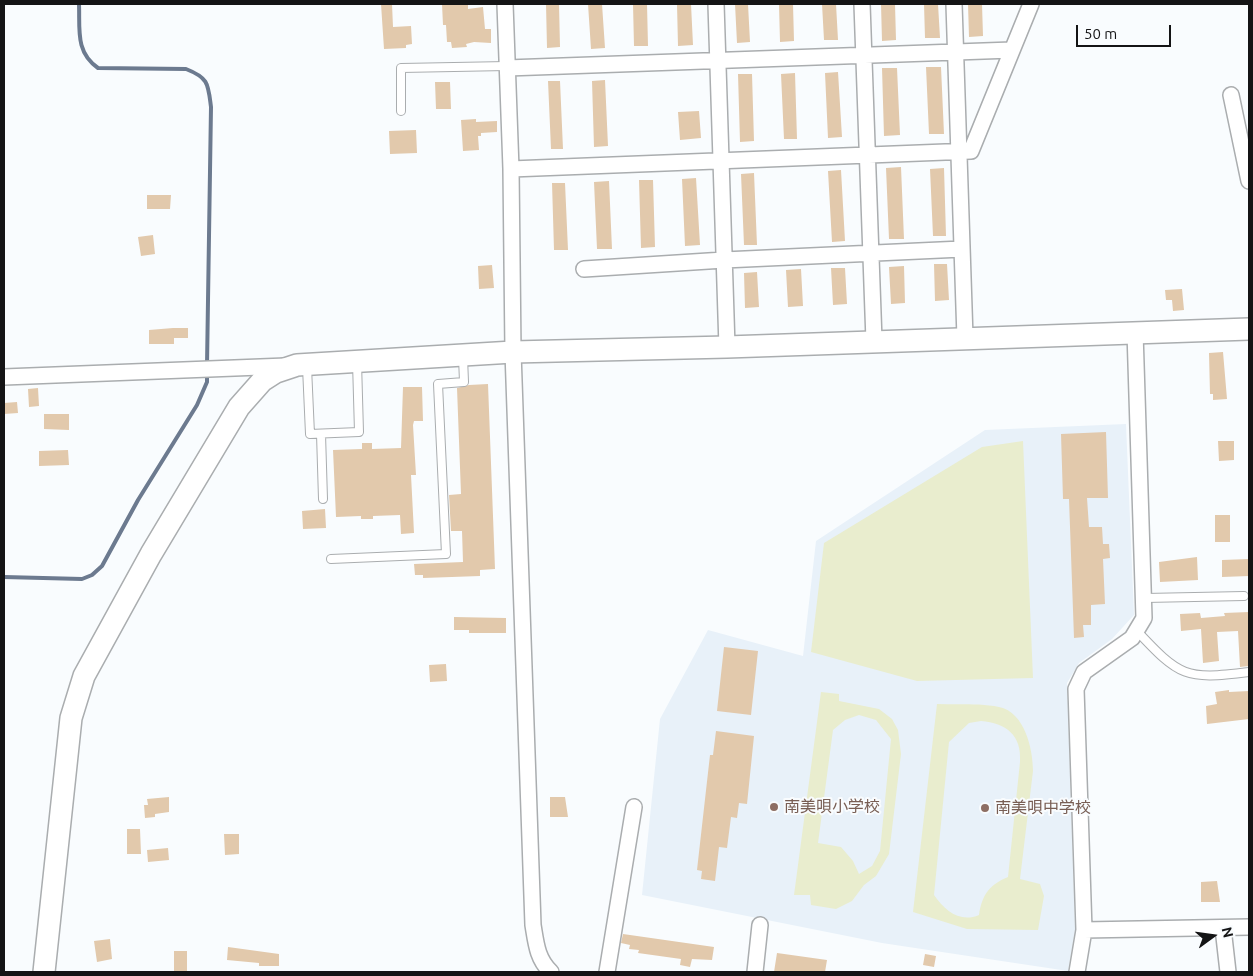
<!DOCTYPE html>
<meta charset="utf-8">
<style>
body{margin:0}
#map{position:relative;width:1253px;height:976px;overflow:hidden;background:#f9fcfe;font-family:Ubuntu,sans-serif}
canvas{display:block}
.frame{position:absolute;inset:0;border:5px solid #141415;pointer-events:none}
.north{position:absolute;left:1188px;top:911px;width:50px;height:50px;-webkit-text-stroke:4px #f9fcfe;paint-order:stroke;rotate:76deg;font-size:14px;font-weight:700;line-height:20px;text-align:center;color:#141415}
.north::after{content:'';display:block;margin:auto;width:18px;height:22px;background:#141415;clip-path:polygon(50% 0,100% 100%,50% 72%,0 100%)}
.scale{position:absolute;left:1076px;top:25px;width:95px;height:22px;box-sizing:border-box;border:2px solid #141415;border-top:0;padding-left:6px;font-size:15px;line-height:18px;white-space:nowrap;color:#141415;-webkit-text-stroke:4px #f9fcfe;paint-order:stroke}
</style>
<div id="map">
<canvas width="1253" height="976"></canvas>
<div class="frame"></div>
<div class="north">N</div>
<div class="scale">50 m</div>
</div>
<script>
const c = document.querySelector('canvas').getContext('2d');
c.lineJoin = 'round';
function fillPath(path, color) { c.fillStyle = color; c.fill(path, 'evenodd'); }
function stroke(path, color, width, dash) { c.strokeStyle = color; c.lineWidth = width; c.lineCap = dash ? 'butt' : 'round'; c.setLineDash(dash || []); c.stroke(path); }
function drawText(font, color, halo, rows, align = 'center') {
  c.font = font + ' Ubuntu,"Noto Sans JP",sans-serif'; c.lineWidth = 4; c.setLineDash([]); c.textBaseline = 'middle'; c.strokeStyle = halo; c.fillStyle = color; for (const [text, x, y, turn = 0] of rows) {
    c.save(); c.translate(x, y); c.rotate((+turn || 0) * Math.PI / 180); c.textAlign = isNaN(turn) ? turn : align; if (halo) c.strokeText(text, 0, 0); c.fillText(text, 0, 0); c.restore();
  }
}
fillPath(new Path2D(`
 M 1126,424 L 1134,615 L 1112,639 L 1079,663 L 1067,683 L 1075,930 L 1068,971 L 882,943 L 642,895 L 660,719 L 708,630 L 803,656 L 816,541 L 985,430 Z`), '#e8f1f9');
fillPath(new Path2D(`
 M 1023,441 L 1033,678 L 917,681 L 811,652 L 824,543 L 982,447 Z
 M 821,692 L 839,694 L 839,701 L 879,709 L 892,719 L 898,730 L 901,754 L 889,854 L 876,876 L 864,885 L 852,901 L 836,909 L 811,905 L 810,895 L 794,895 ZM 859,715 L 876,720 L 891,739 L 880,851 L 872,866 L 859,874 L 853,861 L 841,847 L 818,843 L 833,730 L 845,720 Z
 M 937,704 C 957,705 980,703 999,707 C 1025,712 1033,750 1033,771 L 1020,879 L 1040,884 L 1044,896 L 1038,930 L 967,929 L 913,912 ZM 981,721 C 1006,723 1022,735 1020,762 L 1008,877 C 989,885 982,895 979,915 C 960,923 945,911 934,895 L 949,742 L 969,723 Z`), '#e9edce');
stroke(new Path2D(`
 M 79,4 C 80,29 75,52 98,68 L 186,69 C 209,78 208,84 211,107 L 207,365
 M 4,577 L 82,579 L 92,575 L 102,566 L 138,500 L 197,405 L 207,382 L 207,372`), '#6c7a8f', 4);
fillPath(new Path2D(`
 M 381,4 L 392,4 L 393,27 L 411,26 L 412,44 L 406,45 L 406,48 L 384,49 Z
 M 442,4 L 468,4 L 468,9 L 483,7 L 485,29 L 491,29 L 491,43 L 474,42 L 466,44 L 467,47 L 452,48 L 451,42 L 447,42 L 446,25 L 443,25 Z
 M 546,4 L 559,4 L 560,47 L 547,48 Z
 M 588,4 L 602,4 L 605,48 L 591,49 Z
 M 633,4 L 647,4 L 648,46 L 634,46 Z
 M 677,4 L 691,4 L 693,45 L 678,46 Z
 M 735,4 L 748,4 L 750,42 L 737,43 Z
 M 779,4 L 793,4 L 794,41 L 780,42 Z
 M 822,4 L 836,4 L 838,40 L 824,40 Z
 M 881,4 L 895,4 L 896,40 L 882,41 Z
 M 924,4 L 938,4 L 940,38 L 925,38 Z
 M 968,4 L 982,4 L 983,36 L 969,37 Z
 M 926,67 L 941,67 L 944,134 L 929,134 Z
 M 882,68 L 897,68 L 900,135 L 884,136 Z
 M 838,72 L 842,137 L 828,138 L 825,73 Z
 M 795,73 L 797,139 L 784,139 L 781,74 Z
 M 738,74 L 752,74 L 754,141 L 740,142 Z
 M 605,80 L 608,146 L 594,147 L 592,81 Z
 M 548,81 L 560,81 L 563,149 L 551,149 Z
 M 435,82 L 450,82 L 451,109 L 436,109 Z
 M 699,111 L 701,138 L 680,140 L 678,112 Z
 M 476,119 L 476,122 L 497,121 L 497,132 L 481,133 L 481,136 L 478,136 L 479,150 L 463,151 L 461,120 Z
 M 416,130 L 417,153 L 390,154 L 389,131 Z
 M 901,167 L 904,239 L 889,239 L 886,168 Z
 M 944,168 L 946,236 L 933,236 L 930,169 Z
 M 841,170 L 845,241 L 832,242 L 828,171 Z
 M 754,173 L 757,245 L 744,245 L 741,174 Z
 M 696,178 L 700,245 L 685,246 L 682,179 Z
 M 639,180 L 653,180 L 655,247 L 641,248 Z
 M 609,181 L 612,249 L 597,249 L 594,182 Z
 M 552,183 L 565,183 L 568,250 L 554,250 Z
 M 147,195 L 171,195 L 170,209 L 147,209 Z
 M 153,235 L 155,254 L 141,256 L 138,237 Z
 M 934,264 L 947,264 L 949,300 L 935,301 Z
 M 492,265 L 494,288 L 479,289 L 478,266 Z
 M 904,266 L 905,303 L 891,304 L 889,267 Z
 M 831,268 L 845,268 L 847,304 L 833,305 Z
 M 801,269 L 803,306 L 788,307 L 786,270 Z
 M 757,272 L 759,307 L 745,308 L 744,273 Z
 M 1182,289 L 1184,310 L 1173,311 L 1172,300 L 1166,300 L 1165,290 Z
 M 173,328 L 188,328 L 188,338 L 174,338 L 174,344 L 149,344 L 149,330 Z
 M 1223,352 L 1227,399 L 1213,400 L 1213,394 L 1210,394 L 1209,353 Z
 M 488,384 L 495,569 L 480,570 L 480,576 L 423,578 L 423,575 L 415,575 L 414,564 L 463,562 L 462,531 L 451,531 L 449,495 L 461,494 L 457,388 L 469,385 Z
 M 403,387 L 422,387 L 423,421 L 414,421 L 413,425 L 416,475 L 411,475 L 414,533 L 401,534 L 400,515 L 373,516 L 373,519 L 361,519 L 361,516 L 336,517 L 333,450 L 362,449 L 362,443 L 372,443 L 372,449 L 401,448 Z
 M 38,388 L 39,406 L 29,407 L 28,389 Z
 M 17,402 L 18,413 L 4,414 L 4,403 Z
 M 44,414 L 69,414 L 69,430 L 44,429 Z
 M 1106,432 L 1108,498 L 1087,498 L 1089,527 L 1102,527 L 1103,544 L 1109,544 L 1110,558 L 1103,559 L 1105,604 L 1091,605 L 1091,625 L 1083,625 L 1084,637 L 1074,638 L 1069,499 L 1063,499 L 1061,434 Z
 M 1218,441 L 1234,441 L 1234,460 L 1219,461 Z
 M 68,450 L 69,465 L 39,466 L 39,451 Z
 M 325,509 L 326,528 L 303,529 L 302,511 Z
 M 1215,515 L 1230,515 L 1230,542 L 1215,542 Z
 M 1197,557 L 1198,580 L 1160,582 L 1159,562 Z
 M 1249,559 L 1249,576 L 1222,577 L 1222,560 Z
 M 1249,612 L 1249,666 L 1240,667 L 1238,631 L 1217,632 L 1219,661 L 1203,663 L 1201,629 L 1181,631 L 1180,614 L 1200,613 L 1201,618 L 1225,616 L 1224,613 Z
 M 454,617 L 506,618 L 506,633 L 469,633 L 469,630 L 454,630 Z
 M 724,647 L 758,651 L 751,715 L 717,711 Z
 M 446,664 L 447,681 L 430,682 L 429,665 Z
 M 1229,690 L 1229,692 L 1249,691 L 1249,719 L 1207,724 L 1206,706 L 1217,704 L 1215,692 Z
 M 716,731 L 754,736 L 747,804 L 739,803 L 737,818 L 731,817 L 727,848 L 719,847 L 715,881 L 701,879 L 702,871 L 697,870 L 710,755 L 713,755 Z
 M 169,797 L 169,812 L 155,814 L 155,817 L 145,818 L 144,805 L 148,805 L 147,799 Z
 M 550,797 L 565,797 L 568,817 L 550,817 Z
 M 127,829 L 140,829 L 141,854 L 127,854 Z
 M 224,834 L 239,834 L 239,854 L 225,855 Z
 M 168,848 L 169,860 L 148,862 L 147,850 Z
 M 1217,881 L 1220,902 L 1201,902 L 1201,882 Z
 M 623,934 L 714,947 L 712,960 L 692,959 L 690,967 L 680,965 L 681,959 L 638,953 L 639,950 L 629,949 L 630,945 L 621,943 Z
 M 110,939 L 112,959 L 97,962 L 94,941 Z
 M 228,947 L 279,954 L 279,966 L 259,966 L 259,963 L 227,960 Z
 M 174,951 L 187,951 L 187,972 L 174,972 Z
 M 777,953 L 827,960 L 825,972 L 774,972 Z
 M 925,954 L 936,956 L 934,967 L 923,965 Z`), '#e2c9ac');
const lane = new Path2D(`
 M 401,111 L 401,68 L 507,66
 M 307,367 L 310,434 L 359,432 L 357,362
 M 321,434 L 323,499
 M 331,559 L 446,554 L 438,384 L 464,382 L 463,357
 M 1145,598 L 1244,596
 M 1136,630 C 1180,677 1185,680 1249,672`);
const street = new Path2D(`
 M 505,4 L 511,169 L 513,352 L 533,925 C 536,943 537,959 551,972
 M 716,4 L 727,347
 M 862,4 L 874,341
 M 954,4 L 965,338
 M 507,68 L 1012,50
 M 1231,95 L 1249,181
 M 511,169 L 971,151 L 1031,4
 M 584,269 L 724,260 L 962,249
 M 4,377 L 286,366
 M 1223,928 L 1228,972
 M 1084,930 L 1249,927
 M 607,972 L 634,807
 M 755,972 L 760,925
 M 1077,972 L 1084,930 L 1076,689 L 1084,672 L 1132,638 L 1144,618 L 1135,332`);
const secondary = new Path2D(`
 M 44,972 L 71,718 L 84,676 L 151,554 L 239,407 L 262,381 L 276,372 L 297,365 L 513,352 L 727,347 L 1249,329`);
stroke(lane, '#aaadaf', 10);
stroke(street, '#aaadaf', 18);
stroke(secondary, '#aaadaf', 24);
stroke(lane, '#fff', 8);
stroke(street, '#fff', 15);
stroke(secondary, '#fff', 21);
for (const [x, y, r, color] of [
 [774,807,5,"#8d6e63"],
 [985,808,5,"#8d6e63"]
]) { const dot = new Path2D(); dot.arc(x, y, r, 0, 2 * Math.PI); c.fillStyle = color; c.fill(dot); stroke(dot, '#f9fcfe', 2); }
drawText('16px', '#785e54', '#f9fcfe', [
 ["南美唄小学校",784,807],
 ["南美唄中学校",995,808]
], 'left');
</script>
